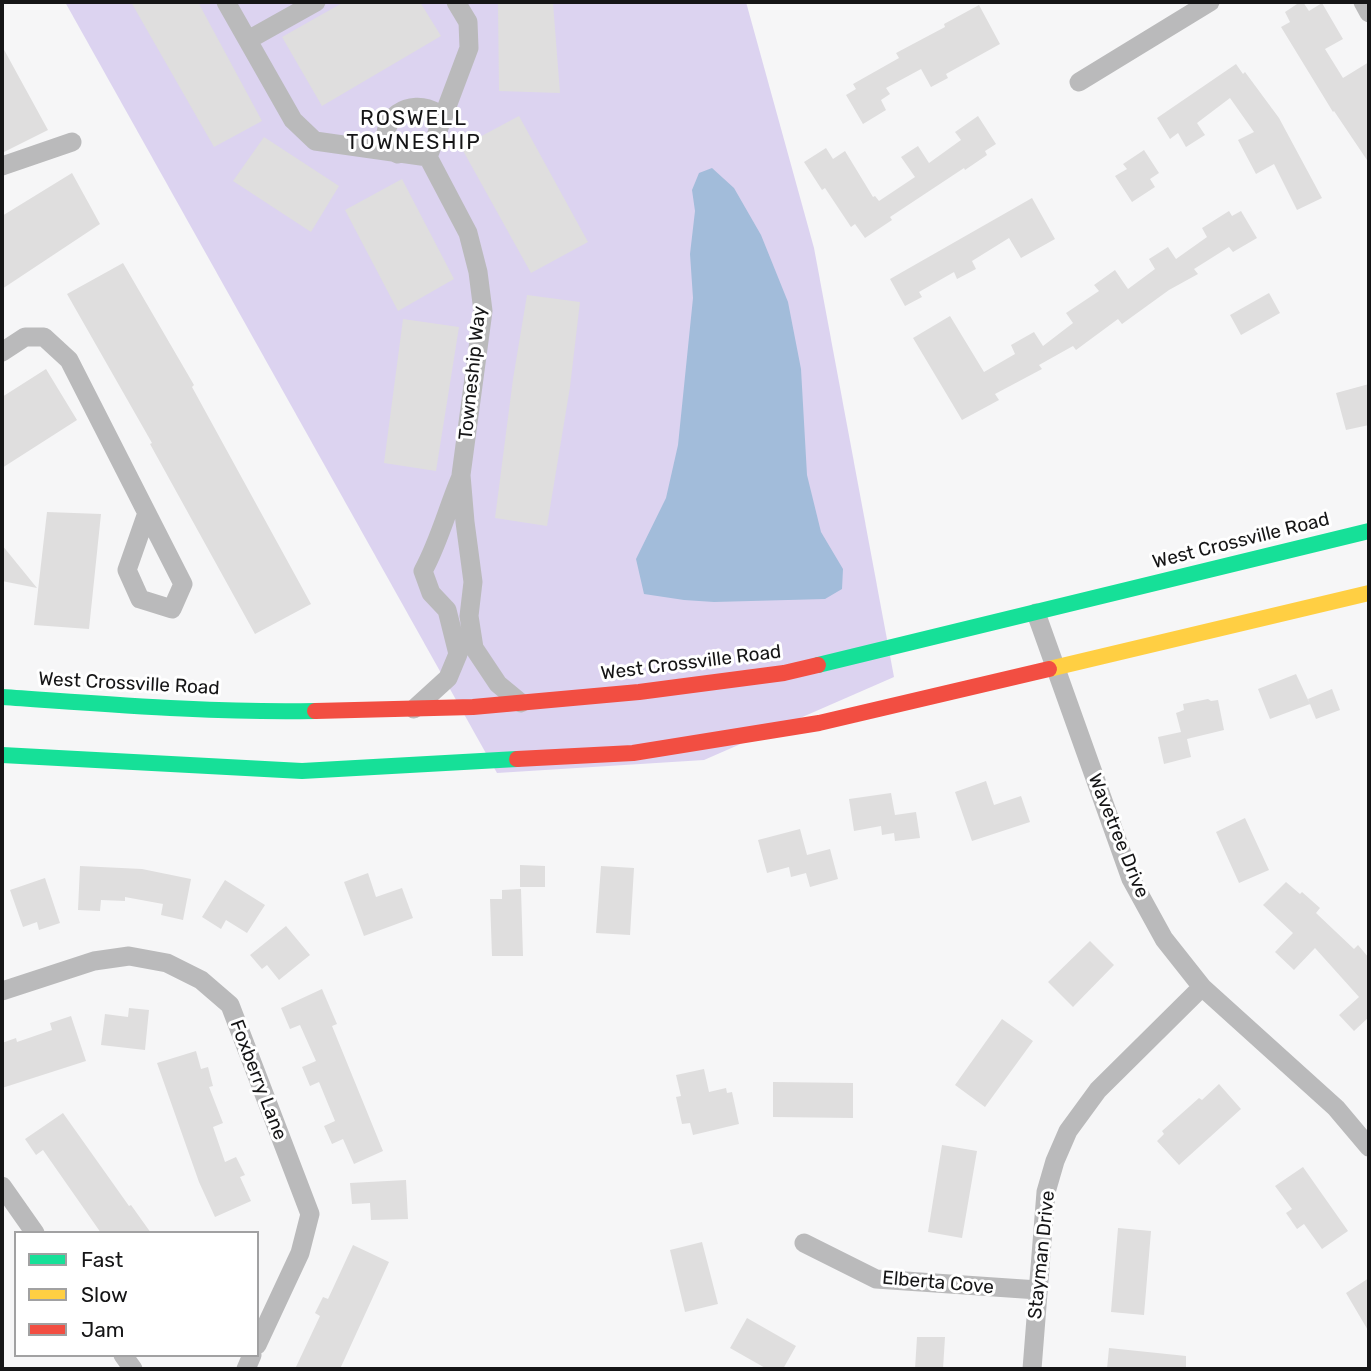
<!DOCTYPE html>
<style>
body{margin:0}
#map{position:relative;width:1371px;height:1371px;overflow:hidden;background:#f6f6f7;font-family:Rubik,sans-serif}
canvas{display:block}
.frame{position:absolute;inset:0;border:4px solid #151516;pointer-events:none}
.legend{position:absolute;left:14px;top:1231px;width:245px;height:126px;box-sizing:border-box;background:#fff;border:2px solid #a1a1a2;margin:0;padding:9px 12px;list-style:none;font-size:21px;color:#151516}
.legend li{display:flex;align-items:center;gap:14px;height:35px}
.legend b{width:35px;border:2px solid #a1a1a2}
</style>
<div id="map">
<canvas width="1371" height="1371"></canvas>
<div class="frame"></div>
<ul class="legend">
<li><b style="height:9px;background:#16e098"></b>Fast</li>
<li><b style="height:9px;background:#ffcf43"></b>Slow</li>
<li><b style="height:9px;background:#f24e42"></b>Jam</li>
</ul>
</div>
<script>
const c = document.querySelector('canvas').getContext('2d');
c.lineJoin = 'round';
function fillPath(path, color) { c.fillStyle = color; c.fill(path, 'evenodd'); }
function stroke(path, color, width, dash) { c.strokeStyle = color; c.lineWidth = width; c.lineCap = dash ? 'butt' : 'round'; c.setLineDash(dash || []); c.stroke(path); }
function drawText(font, color, halo, rows, align = 'center') {
  c.font = font + ' Rubik,sans-serif'; c.lineWidth = 6; c.setLineDash([]); c.textBaseline = 'middle'; c.strokeStyle = halo; c.fillStyle = color; for (const [text, x, y, turn = 0] of rows) {
    c.save(); c.translate(x, y); c.rotate((+turn || 0) * Math.PI / 180); c.textAlign = isNaN(turn) ? turn : align; if (halo) c.strokeText(text, 0, 0); c.fillText(text, 0, 0); c.restore();
  }
}
fillPath(new Path2D(`
 M 65,2 L 746,2 L 814,248 L 894,677 L 704,760 L 497,773 Z`), '#dcd3f0');
fillPath(new Path2D(`
 M 712,168 L 734,188 L 761,235 L 788,302 L 801,369 L 807,475 L 821,532 L 843,569 L 842,589 L 825,599 L 714,602 L 684,600 L 644,594 L 636,559 L 666,498 L 678,445 L 693,298 L 690,254 L 695,211 L 692,190 L 699,173 Z`), '#a2bcda');
fillPath(new Path2D(`
 M 131,2 L 198,2 L 262,121 L 214,147 Z
 M 344,2 L 420,2 L 441,36 L 322,106 L 282,37 Z
 M 1300,2 L 1303,2 L 1309,11 L 1322,3 L 1343,39 L 1325,49 L 1343,78 L 1369,62 L 1369,163 L 1334,111 L 1333,112 L 1281,27 L 1290,22 L 1285,12 Z
 M 498,3 L 553,3 L 560,93 L 499,91 Z
 M 979,5 L 1000,44 L 946,74 L 948,78 L 931,87 L 921,69 L 886,88 L 890,94 L 881,100 L 886,110 L 863,124 L 846,95 L 856,89 L 853,84 L 899,58 L 896,53 L 945,27 L 944,24 Z
 M 2,46 L 48,130 L 2,153 Z
 M 1236,64 L 1243,74 L 1245,72 L 1279,118 L 1322,198 L 1297,210 L 1274,164 L 1256,174 L 1238,140 L 1254,132 L 1230,98 L 1197,123 L 1205,135 L 1186,147 L 1178,133 L 1170,139 L 1157,118 Z
 M 519,116 L 588,242 L 531,273 L 461,147 Z
 M 978,116 L 996,144 L 985,151 L 987,155 L 965,170 L 964,168 L 890,217 L 892,220 L 865,238 L 855,224 L 851,227 L 825,188 L 822,190 L 804,162 L 826,148 L 833,159 L 845,151 L 873,197 L 875,196 L 879,201 L 915,177 L 901,157 L 918,146 L 929,163 L 961,140 L 955,132 Z
 M 264,137 L 339,186 L 311,232 L 233,181 Z
 M 1144,150 L 1159,173 L 1150,179 L 1155,187 L 1132,202 L 1115,176 L 1127,169 L 1123,164 Z
 M 72,173 L 100,224 L 2,289 L 2,216 Z
 M 402,179 L 454,279 L 398,311 L 345,210 Z
 M 1032,198 L 1055,239 L 1021,258 L 1009,238 L 972,261 L 976,269 L 957,279 L 954,272 L 919,292 L 922,297 L 905,306 L 890,279 Z
 M 1229,211 L 1232,216 L 1241,211 L 1257,238 L 1233,252 L 1229,247 L 1194,269 L 1198,274 L 1169,290 L 1122,324 L 1118,319 L 1076,350 L 1073,346 L 1039,365 L 1042,369 L 995,394 L 999,400 L 962,420 L 913,338 L 950,316 L 984,372 L 1015,354 L 1011,345 L 1034,332 L 1043,346 L 1073,323 L 1066,313 L 1099,291 L 1094,285 L 1115,270 L 1128,289 L 1155,269 L 1149,259 L 1168,247 L 1176,259 L 1207,237 L 1202,228 Z
 M 123,263 L 194,385 L 192,387 L 311,604 L 255,634 L 150,444 L 152,443 L 67,294 Z
 M 1269,293 L 1280,313 L 1241,335 L 1230,315 Z
 M 527,295 L 580,302 L 570,387 L 547,526 L 495,518 L 513,379 Z
 M 403,319 L 459,327 L 436,471 L 384,463 Z
 M 46,369 L 77,420 L 2,468 L 2,397 Z
 M 1369,384 L 1369,425 L 1346,430 L 1336,393 Z
 M 47,512 L 101,514 L 89,629 L 34,625 Z
 M 2,545 L 37,588 L 2,581 Z
 M 1296,674 L 1310,704 L 1270,719 L 1258,689 Z
 M 1332,689 L 1340,710 L 1316,719 L 1308,699 Z
 M 1208,699 L 1211,701 L 1218,700 L 1224,730 L 1187,739 L 1191,757 L 1164,764 L 1158,737 L 1181,732 L 1176,713 L 1184,710 L 1183,704 Z
 M 986,781 L 994,805 L 1021,796 L 1030,822 L 972,841 L 955,792 Z
 M 891,793 L 895,815 L 916,812 L 920,838 L 895,841 L 894,833 L 882,835 L 881,826 L 854,831 L 849,799 Z
 M 1245,818 L 1269,870 L 1239,883 L 1216,832 Z
 M 800,829 L 807,855 L 830,849 L 838,879 L 810,887 L 806,873 L 791,877 L 789,867 L 767,873 L 758,840 Z
 M 520,865 L 545,866 L 545,887 L 520,887 Z
 M 80,866 L 142,869 L 191,879 L 183,920 L 161,915 L 163,904 L 125,897 L 125,901 L 101,900 L 100,911 L 78,910 Z
 M 601,866 L 634,868 L 630,935 L 596,933 Z
 M 368,873 L 376,897 L 402,888 L 413,918 L 364,936 L 344,882 Z
 M 45,878 L 60,923 L 39,930 L 37,922 L 23,927 L 10,890 Z
 M 225,880 L 265,905 L 247,933 L 226,920 L 221,929 L 202,917 Z
 M 1286,882 L 1300,894 L 1302,892 L 1320,908 L 1316,913 L 1354,949 L 1358,945 L 1369,958 L 1369,1017 L 1354,1031 L 1339,1015 L 1359,997 L 1315,948 L 1294,970 L 1275,952 L 1293,933 L 1263,905 Z
 M 521,889 L 523,956 L 492,956 L 490,899 L 502,899 L 502,890 Z
 M 286,926 L 310,955 L 279,980 L 267,965 L 262,969 L 250,955 Z
 M 1090,941 L 1114,965 L 1073,1007 L 1048,982 Z
 M 322,989 L 337,1024 L 332,1026 L 383,1151 L 354,1164 L 343,1139 L 332,1144 L 324,1126 L 335,1121 L 319,1082 L 310,1086 L 302,1067 L 316,1061 L 300,1025 L 290,1029 L 281,1008 Z
 M 129,1008 L 149,1010 L 145,1050 L 101,1045 L 105,1014 L 128,1017 Z
 M 71,1016 L 86,1061 L 2,1088 L 2,1043 L 16,1038 L 17,1042 L 52,1030 L 50,1023 Z
 M 1002,1019 L 1033,1041 L 985,1107 L 955,1085 Z
 M 196,1051 L 201,1069 L 208,1067 L 213,1086 L 209,1087 L 223,1123 L 213,1127 L 225,1162 L 236,1157 L 245,1175 L 240,1177 L 251,1201 L 215,1217 L 199,1182 L 157,1063 Z
 M 704,1069 L 709,1092 L 726,1088 L 727,1093 L 732,1092 L 739,1124 L 693,1135 L 690,1123 L 682,1124 L 676,1097 L 681,1096 L 676,1075 Z
 M 773,1082 L 853,1083 L 853,1118 L 773,1117 Z
 M 1219,1084 L 1241,1109 L 1179,1165 L 1157,1141 L 1164,1134 L 1162,1131 L 1199,1098 L 1202,1100 Z
 M 63,1113 L 129,1206 L 131,1205 L 151,1233 L 101,1233 L 43,1150 L 36,1155 L 25,1139 Z
 M 942,1145 L 977,1151 L 962,1238 L 928,1232 Z
 M 1303,1167 L 1348,1231 L 1322,1249 L 1304,1224 L 1297,1229 L 1286,1213 L 1292,1209 L 1275,1186 Z
 M 406,1180 L 408,1219 L 371,1220 L 370,1203 L 352,1204 L 350,1183 Z
 M 1118,1228 L 1151,1231 L 1144,1315 L 1111,1312 Z
 M 702,1242 L 718,1304 L 685,1312 L 670,1250 Z
 M 353,1245 L 389,1262 L 340,1369 L 295,1369 L 320,1316 L 315,1313 L 323,1297 L 328,1299 Z
 M 1369,1278 L 1369,1332 L 1346,1293 Z
 M 747,1318 L 796,1346 L 783,1369 L 767,1369 L 730,1348 Z
 M 917,1337 L 945,1337 L 943,1369 L 915,1369 Z
 M 1109,1348 L 1186,1356 L 1186,1369 L 1107,1369 Z`), '#dfdede');
stroke(new Path2D(`
 M 226,2 L 293,120 L 315,141 L 428,157
 M 1363,2 L 1369,13
 M 248,40 L 316,2
 M 1079,82 L 1210,2
 M 398,154 L 389,150 C 375,119 410,96 437,113 L 438,127
 M 428,157 L 468,233 L 478,272 L 483,311 L 461,475 L 465,522 L 473,582 L 469,616 L 474,648 L 498,684 L 521,703
 M 428,157 L 469,48 L 468,22 L 456,2
 M 2,166 L 72,142
 M 2,352 L 25,337 L 44,337 L 69,360 L 183,584 L 172,609 L 140,599 L 127,570 L 147,513
 M 1036,613 L 1131,879 L 1164,939 L 1202,987 L 1336,1108 L 1369,1147
 M 414,709 L 448,678 L 458,654 L 447,610 L 431,593 L 423,571 C 439,542 447,510 460,479
 M 2,991 L 94,961 L 129,956 L 167,963 L 201,980 L 230,1005 L 310,1214 L 300,1253 L 257,1345
 M 2,1186 L 35,1233
 M 804,1243 L 876,1279 L 1038,1290
 M 123,1355 L 133,1369
 M 246,1369 L 252,1355
 M 1032,1369 L 1046,1192 L 1055,1161 L 1068,1131 L 1098,1090 L 1202,987`), '#bababb', 19);
stroke(new Path2D(`
 M 818,665 L 1369,531
 M 2,697 C 106,704 211,713 315,711
 M 2,755 L 302,771 L 517,759`), '#16e098', 16);
stroke(new Path2D(`
 M 1049,669 L 1369,593`), '#ffcf43', 16);
stroke(new Path2D(`
 M 315,711 L 473,707 L 639,692 L 784,673 L 818,665
 M 517,759 L 633,753 L 819,723 L 1049,669`), '#f24e42', 16);
drawText('19px', '#151516', '#fff', [
 ["Towneship Way",473,373,-84],
 ["West Crossville Road",1241,541,-14],
 ["West Crossville Road",691,663,-7],
 ["West Crossville Road",129,684,3],
 ["Wavetree Drive",1118,836,68],
 ["Foxberry Lane",258,1080,69],
 ["Stayman Drive",1042,1255,-84],
 ["Elberta Cove",938,1283,5]
]);
c.letterSpacing = '2px';
drawText('21px', '#151516', '#fff', [
 ["ROSWELL",414,119],
 ["TOWNESHIP",414,143]
]);
c.letterSpacing = '0px';
</script>
